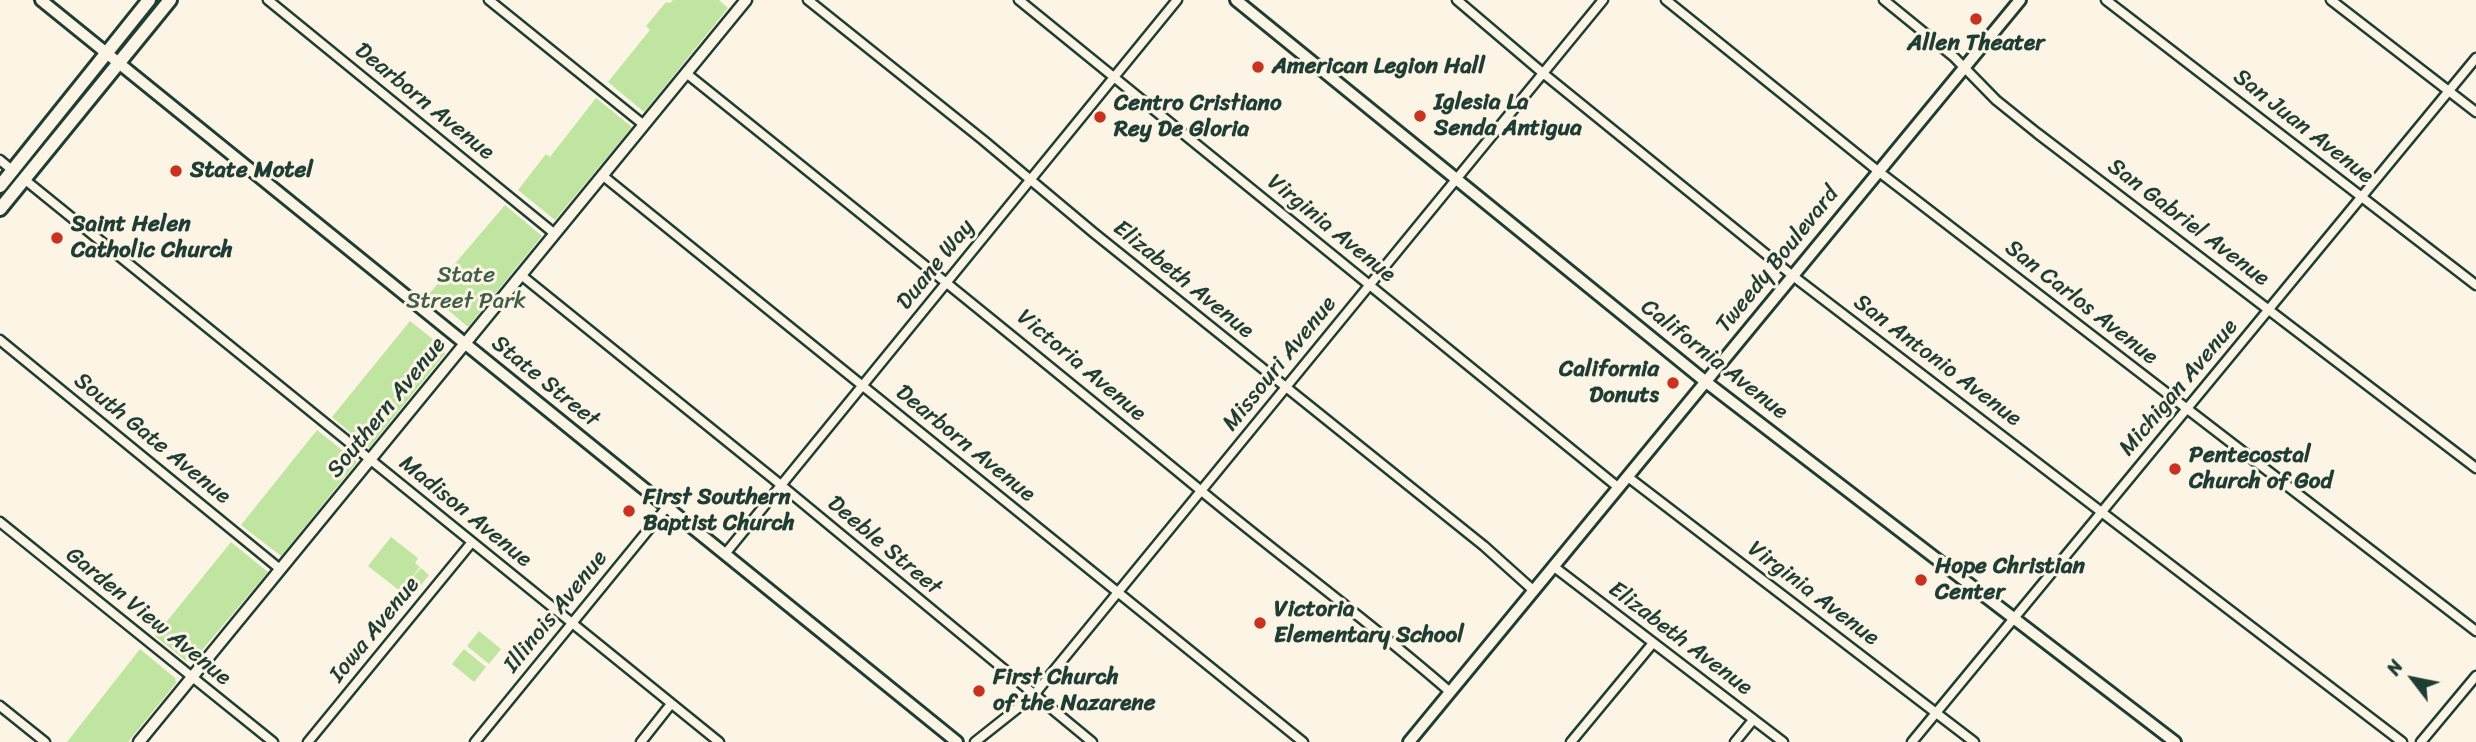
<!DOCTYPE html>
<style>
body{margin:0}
#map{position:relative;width:2476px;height:742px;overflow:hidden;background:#fcf5e5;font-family:Sriracha,sans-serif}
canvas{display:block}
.north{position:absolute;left:2378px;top:644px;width:70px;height:70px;-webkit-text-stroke:5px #fcf5e5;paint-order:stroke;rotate:302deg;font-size:19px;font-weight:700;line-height:28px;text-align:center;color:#1f3d34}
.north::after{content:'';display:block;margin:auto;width:24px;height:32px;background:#1f3d34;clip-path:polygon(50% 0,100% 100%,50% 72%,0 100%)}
</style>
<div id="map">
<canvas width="2476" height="742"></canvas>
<div class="north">N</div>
</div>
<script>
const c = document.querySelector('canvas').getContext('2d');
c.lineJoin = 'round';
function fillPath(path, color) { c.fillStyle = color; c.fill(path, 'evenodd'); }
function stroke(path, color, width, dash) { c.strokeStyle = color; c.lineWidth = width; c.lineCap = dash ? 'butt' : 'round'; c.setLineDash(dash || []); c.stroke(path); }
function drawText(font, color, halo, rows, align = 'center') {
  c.font = font + ' Sriracha,sans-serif'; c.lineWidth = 6; c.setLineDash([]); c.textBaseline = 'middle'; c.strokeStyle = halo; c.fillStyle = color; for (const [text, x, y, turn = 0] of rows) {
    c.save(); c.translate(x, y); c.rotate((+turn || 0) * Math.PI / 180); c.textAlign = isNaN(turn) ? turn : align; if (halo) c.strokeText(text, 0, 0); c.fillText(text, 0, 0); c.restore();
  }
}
fillPath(new Path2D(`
 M 673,0 L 719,0 L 728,8 L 644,112 L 608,82 L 650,30 L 646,26 L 666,2 L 670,3 Z
 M 596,98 L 632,127 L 555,220 L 518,190 L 546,154 L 550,157 Z
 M 505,205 L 542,236 L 468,327 L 429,294 Z
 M 410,321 L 444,348 L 445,354 L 369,448 L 332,417 Z
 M 317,430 L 357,462 L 281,556 L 241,525 Z
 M 391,537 L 418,558 L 415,563 L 420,567 L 409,581 L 421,568 L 429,575 L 410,599 L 368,566 Z
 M 231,542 L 268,572 L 192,662 L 185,660 L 155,636 Z
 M 479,631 L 501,649 L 489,664 L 467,646 Z
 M 140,649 L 175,678 L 176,683 L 128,742 L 67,742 Z
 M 464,649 L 486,667 L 474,682 L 452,664 Z`), '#c0e5a0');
const minor = new Path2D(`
 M 268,0 L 555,234
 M 489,0 L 644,125
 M 808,0 L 983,140 L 1094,233 L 1484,546 L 1533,590
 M 1019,0 L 1619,488
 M 1457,0 L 1544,74 L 1793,276 L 2402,742
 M 1666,0 L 1878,171 L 2476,631
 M 1884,0 L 1954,57 L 1996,100 L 2037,133 L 2476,468
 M 2106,0 L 2476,285
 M 2331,0 L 2476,112
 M 686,73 C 858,211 1029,349 1199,489 C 1282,558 1369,621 1450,692
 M 0,160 L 12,170
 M 602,175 L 1303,742
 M 24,179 L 719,742
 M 521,275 L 781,485 L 1092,742
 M 0,340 L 280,569
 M 1628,477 L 1974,742
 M 0,522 L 273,742
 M 725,554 L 1177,0
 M 1553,566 L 1783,742
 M 0,706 L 45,742
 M 308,742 L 472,542
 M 475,742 L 667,507
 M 641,742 L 671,704
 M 975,742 L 1033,696 L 1603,0
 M 1571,742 L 1653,643
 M 1735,742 L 1753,720
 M 1912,742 L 2476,58
 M 2421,742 L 2476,676`);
const tertiary = new Path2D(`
 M 139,742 L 746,0`);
const secondary = new Path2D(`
 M 41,0 L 957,742
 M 1236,0 L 1706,382 L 2175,742
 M 1409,742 L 2020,0`);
const primary = new Path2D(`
 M 0,186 L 149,0
 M 0,209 L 170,0`);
stroke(minor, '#1f3d34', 13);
stroke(tertiary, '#1f3d34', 15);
stroke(secondary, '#1f3d34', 16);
stroke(primary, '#1f3d34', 18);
stroke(minor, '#fcf5e5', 8);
stroke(tertiary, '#fcf5e5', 10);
stroke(secondary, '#fcf5e5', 10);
stroke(primary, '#fcf5e5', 12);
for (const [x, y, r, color] of [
 [1976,19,7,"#c8321e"],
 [1258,67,7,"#c8321e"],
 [1420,116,7,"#c8321e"],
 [1100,117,7,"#c8321e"],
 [176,171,7,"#c8321e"],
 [57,238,7,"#c8321e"],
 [1673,383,7,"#c8321e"],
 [2175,469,7,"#c8321e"],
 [629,511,7,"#c8321e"],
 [1921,580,7,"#c8321e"],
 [1260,623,7,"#c8321e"],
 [979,691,7,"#c8321e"]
]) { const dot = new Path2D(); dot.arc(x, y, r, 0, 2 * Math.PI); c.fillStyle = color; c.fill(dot); stroke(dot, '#fcf5e5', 2.5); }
drawText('bold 23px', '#1f3d34', '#fcf5e5', [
 ["Allen Theater",1976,44,"center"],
 ["American Legion Hall",1272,67],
 ["Iglesia La",1434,103],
 ["Senda Antigua",1434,129],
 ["Centro Cristiano",1114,104],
 ["Rey De Gloria",1114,130],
 ["State Motel",190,171],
 ["Saint Helen",71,225],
 ["Catholic Church",71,251],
 ["California",1659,370,"right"],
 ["Donuts",1659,396,"right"],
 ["Pentecostal",2189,456],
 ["Church of God",2189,482],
 ["First Southern",643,498],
 ["Baptist Church",643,524],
 ["Hope Christian",1935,567],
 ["Center",1935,593],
 ["Victoria",1274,610],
 ["Elementary School",1274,636],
 ["First Church",993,678],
 ["of the Nazarene",993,704]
], 'left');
drawText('23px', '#1f3d34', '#fcf5e5', [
 ["Dearborn Avenue",424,102,39],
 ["San Juan Avenue",2303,127,38],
 ["San Gabriel Avenue",2188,223,37],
 ["Virginia Avenue",1331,229,39],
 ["Tweedy Boulevard",1778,260,-51],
 ["Duane Way",936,265,-51],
 ["Elizabeth Avenue",1183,280,39],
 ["San Carlos Avenue",2081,303,38],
 ["California Avenue",1714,360,38],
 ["San Antonio Avenue",1937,361,37],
 ["Missouri Avenue",1280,364,-51],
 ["Victoria Avenue",1081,366,40],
 ["State Street",545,382,39],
 ["Michigan Avenue",2179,388,-50],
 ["Southern Avenue",387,408,-51],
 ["South Gate Avenue",152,439,39],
 ["Dearborn Avenue",965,444,39],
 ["Madison Avenue",465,512,39],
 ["Deeble Street",884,546,40],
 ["Virginia Avenue",1813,594,37],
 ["Illinois Avenue",556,612,-51],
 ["Garden View Avenue",148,617,39],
 ["Iowa Avenue",375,630,-51],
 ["Elizabeth Avenue",1680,639,37]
]);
drawText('23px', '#3f5f4a', '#fcf5e5', [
 ["State",466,276],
 ["Street Park",466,302]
]);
</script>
